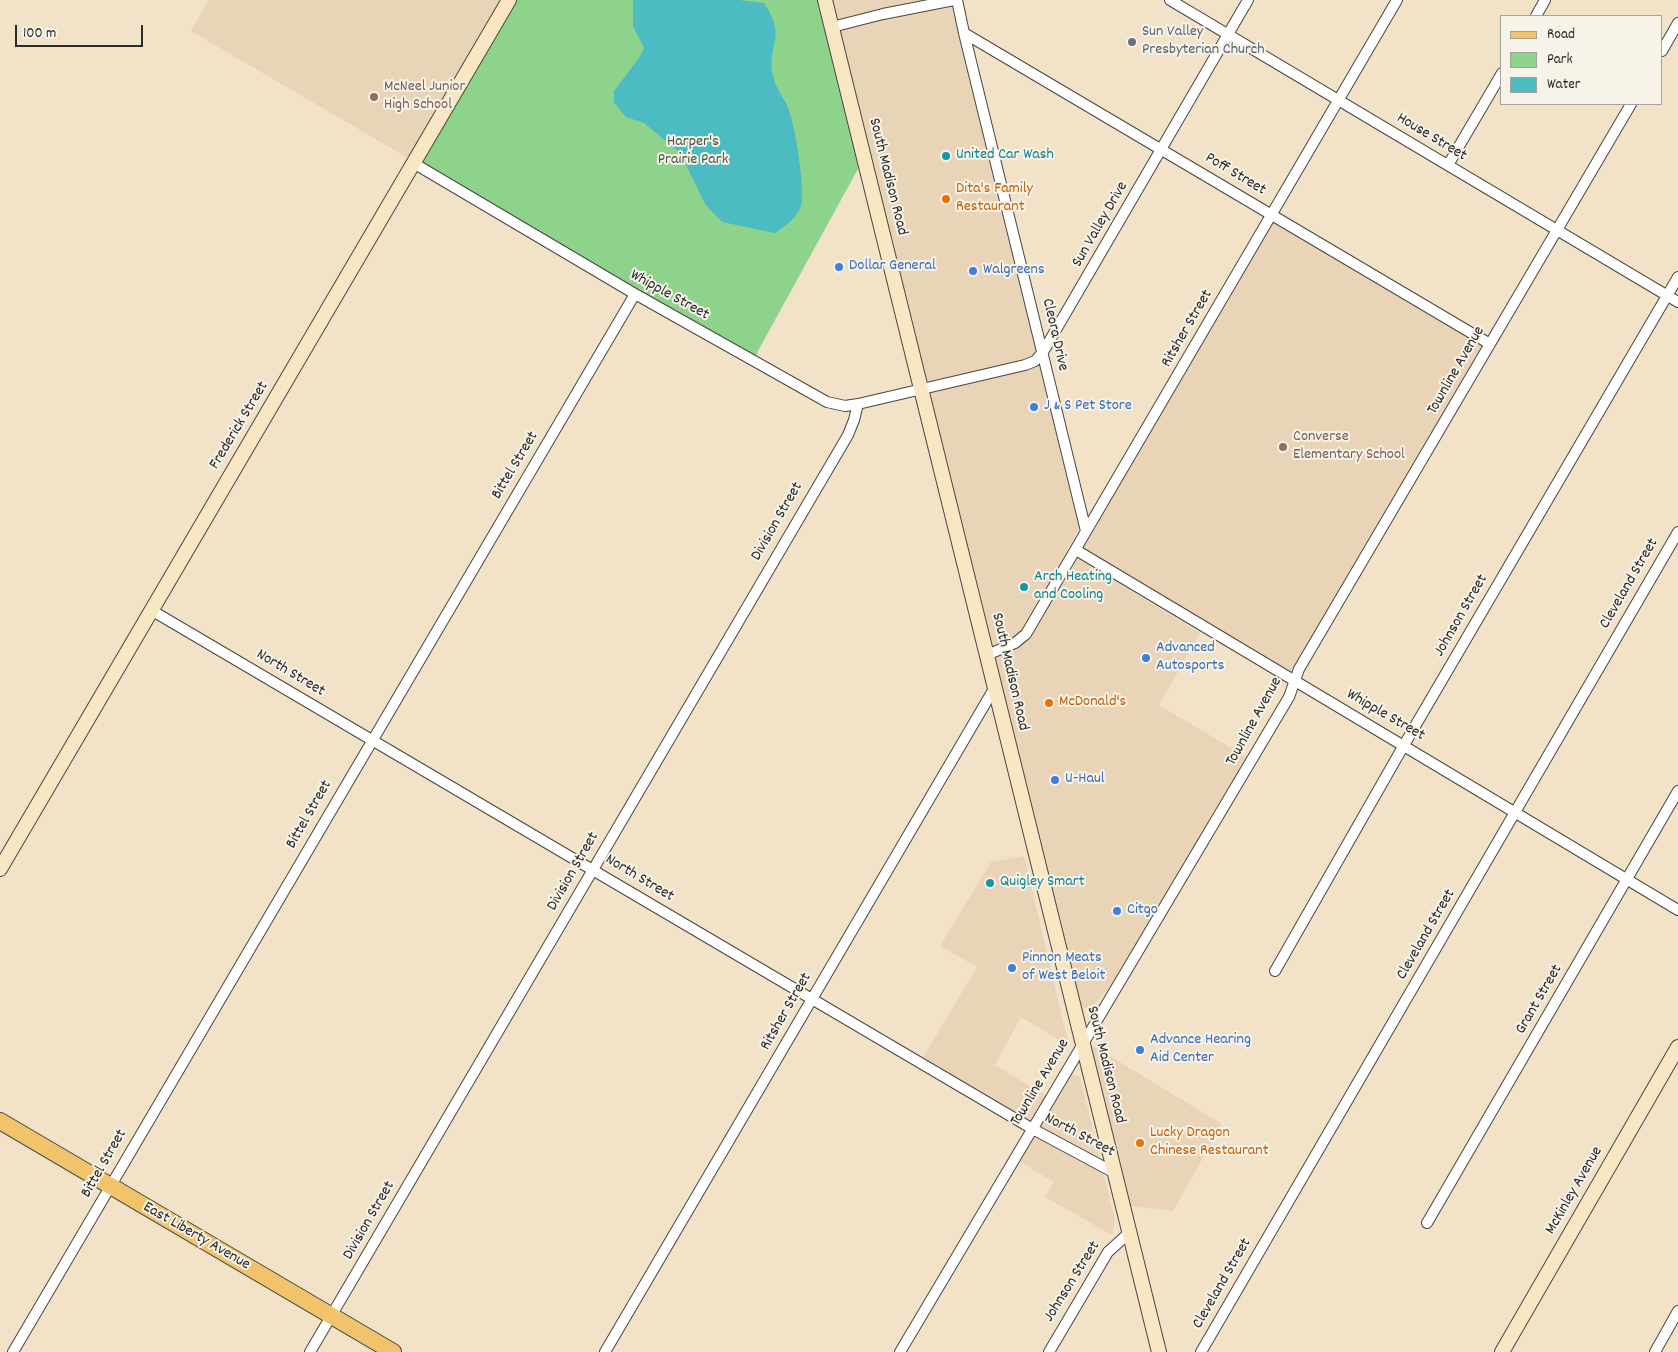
<!DOCTYPE html>
<style>
body{margin:0}
#map{position:relative;width:1678px;height:1352px;overflow:hidden;background:#f2e2c7;font-family:Dekko,sans-serif}
canvas{display:block}
.legend{position:absolute;left:1500px;top:15px;width:162px;height:90px;box-sizing:border-box;background:#f7f3e8;border:1px solid #a5a39c;margin:0;padding:6px 9px;list-style:none;font-size:15px;color:#2b2b2b}
.legend li{display:flex;align-items:center;gap:10px;height:25px}
.legend b{width:25px;border:1px solid #a5a39c}
.scale{position:absolute;left:15px;top:25px;width:128px;height:22px;box-sizing:border-box;border:2px solid #2b2b2b;border-top:0;padding-left:6px;font-size:15px;line-height:18px;white-space:nowrap;color:#2b2b2b;-webkit-text-stroke:4px #f7f3e8;paint-order:stroke}
</style>
<div id="map">
<canvas width="1678" height="1352"></canvas>
<ul class="legend">
<li><b style="height:6px;background:#f1c36a"></b>Road</li>
<li><b style="height:14px;background:#8ed38c"></b>Park</li>
<li><b style="height:14px;background:#4cbbc2"></b>Water</li>
</ul>
<div class="scale">100 m</div>
</div>
<script>
const c = document.querySelector('canvas').getContext('2d');
c.lineJoin = 'round';
function fillPath(path, color) { c.fillStyle = color; c.fill(path, 'evenodd'); }
function stroke(path, color, width, dash) { c.strokeStyle = color; c.lineWidth = width; c.lineCap = dash ? 'butt' : 'round'; c.setLineDash(dash || []); c.stroke(path); }
function drawText(font, color, halo, rows, align = 'center') {
  c.font = font + ' Dekko,sans-serif'; c.lineWidth = 4; c.setLineDash([]); c.textBaseline = 'middle'; c.strokeStyle = halo; c.fillStyle = color; for (const [text, x, y, turn = 0] of rows) {
    c.save(); c.translate(x, y); c.rotate((+turn || 0) * Math.PI / 180); c.textAlign = isNaN(turn) ? turn : align; if (halo) c.strokeText(text, 0, 0); c.fillText(text, 0, 0); c.restore();
  }
}
fillPath(new Path2D(`
 M 209,0 L 500,0 L 408,158 L 191,31 Z
 M 825,0 L 955,0 L 953,12 L 1080,527 L 1066,551 L 1200,633 L 1159,705 L 1248,758 L 1112,984 L 1089,1011 L 1081,1005 L 864,126 Z
 M 1272,214 L 1490,344 L 1295,681 L 1076,550 Z
 M 1024,856 L 1069,1046 L 1021,1017 L 995,1065 L 1053,1100 L 1068,1075 L 1072,1074 L 1080,1077 L 1115,1221 L 1112,1235 L 1045,1197 L 1054,1182 L 1020,1162 L 1040,1125 L 922,1059 L 977,967 L 940,946 L 991,862 Z
 M 1090,1044 L 1222,1124 L 1173,1211 L 1128,1206 Z`), '#ead4b8');
fillPath(new Path2D(`
 M 509,0 L 825,0 L 864,158 L 753,360 L 415,164 Z`), '#8ed38c');
fillPath(new Path2D(`
 M 633,0 L 739,0 L 764,3 C 788,38 766,46 773,76 C 776,90 787,101 790,114 C 796,132 805,189 801,206 C 797,218 785,226 775,233 L 722,222 L 705,204 L 681,154 L 644,123 L 626,117 L 614,103 L 614,91 L 639,58 L 644,48 L 633,26 Z`), '#4cbbc2');
const street = new Path2D(`
 M 957,0 L 964,33 L 1086,531
 M 1170,0 L 1678,302
 M 1536,16 L 1545,0
 M 832,27 L 883,14 L 954,0
 M 964,33 L 1490,344
 M 1662,51 L 1678,23
 M 415,164 L 635,294 L 827,402 L 845,406 L 858,404 L 1025,365 L 1035,361 L 1043,352 L 1248,0
 M 1448,165 L 1502,73
 M 1076,550 L 1678,910
 M 151,610 L 1031,1128 L 1113,1172
 M 987,655 L 1015,643 L 1026,634 L 1397,0
 M 1275,971 L 1404,745 L 1678,277
 M 1427,1223 L 1678,791
 M 13,1352 L 635,294
 M 310,1352 L 848,435 L 854,420 L 858,404
 M 605,1352 L 995,687
 M 900,1352 L 1289,697 L 1299,669 L 1631,104
 M 1049,1352 L 1108,1252 L 1129,1233
 M 1201,1352 L 1678,532
 M 1655,1352 L 1678,1311`);
const secondary = new Path2D(`
 M 825,0 C 937,451 1046,902 1159,1352
 M 0,869 L 509,0
 M 1502,1352 L 1678,1047`);
const primary = new Path2D(`
 M 0,1121 L 393,1352`);
stroke(street, '#494642', 12);
stroke(secondary, '#494642', 16);
stroke(primary, '#494642', 18);
stroke(street, '#fff', 10);
stroke(secondary, '#f9e7c3', 14);
stroke(primary, '#f1c36a', 16);
for (const [x, y, r, color] of [
 [1132,42,5,"#6b7280"],
 [374,97,5,"#8d6e63"],
 [946,156,5,"#0f9aa8"],
 [946,199,5,"#e8710a"],
 [839,267,5,"#3f7fe0"],
 [973,271,5,"#3f7fe0"],
 [1034,407,5,"#3f7fe0"],
 [1283,447,5,"#8d6e63"],
 [1024,587,5,"#0f9aa8"],
 [1146,658,5,"#3f7fe0"],
 [1049,703,5,"#e8710a"],
 [1055,780,5,"#3f7fe0"],
 [990,883,5,"#0f9aa8"],
 [1117,911,5,"#3f7fe0"],
 [1012,968,5,"#3f7fe0"],
 [1140,1050,5,"#3f7fe0"],
 [1140,1143,5,"#e8710a"]
]) { const dot = new Path2D(); dot.arc(x, y, r, 0, 2 * Math.PI); c.fillStyle = color; c.fill(dot); stroke(dot, '#f7f3e8', 2); }
drawText('16px', '#5b616d', '#f7f3e8', [
 ["Sun Valley",1142,33],
 ["Presbyterian Church",1142,51]
], 'left');
drawText('16px', '#785e54', '#f7f3e8', [
 ["McNeel Junior",384,88],
 ["High School",384,106],
 ["Converse",1293,438],
 ["Elementary School",1293,456]
], 'left');
drawText('16px', '#2b2b2b', '#f7f3e8', [
 ["House Street",1431,138,31],
 ["Poff Street",1235,175,31],
 ["South Madison Road",887,177,76],
 ["Sun Valley Drive",1101,225,-60],
 ["Whipple Street",669,296,29],
 ["Ritsher Street",1188,329,-60],
 ["Cleora Drive",1054,335,77],
 ["Townline Avenue",1457,371,-60],
 ["Frederick Street",240,426,-59],
 ["Bittel Street",516,466,-59],
 ["Division Street",778,522,-60],
 ["Cleveland Street",1630,584,-60],
 ["Johnson Street",1462,616,-60],
 ["South Madison Road",1009,672,77],
 ["North Street",290,674,31],
 ["Whipple Street",1385,716,30],
 ["Townline Avenue",1255,722,-61],
 ["Bittel Street",310,815,-60],
 ["Division Street",574,872,-60],
 ["North Street",639,879,31],
 ["Cleveland Street",1427,935,-60],
 ["Grant Street",1540,1000,-60],
 ["Ritsher Street",787,1012,-60],
 ["South Madison Road",1105,1065,76],
 ["Townline Avenue",1041,1083,-59],
 ["North Street",1079,1136,28],
 ["Bittel Street",105,1164,-60],
 ["McKinley Avenue",1575,1191,-60],
 ["Division Street",370,1221,-60],
 ["East Liberty Avenue",196,1237,30],
 ["Johnson Street",1073,1282,-58],
 ["Cleveland Street",1223,1284,-60]
]);
drawText('16px', '#445543', '#f7f3e8', [
 ["Harper's",693,143],
 ["Prairie Park",693,161]
]);
drawText('16px', '#0d838f', '#f7f3e8', [
 ["United Car Wash",956,156],
 ["Arch Heating",1034,578],
 ["and Cooling",1034,596],
 ["Quigley Smart",1000,883]
], 'left');
drawText('16px', '#c56008', '#f7f3e8', [
 ["Dita's Family",956,190],
 ["Restaurant",956,208],
 ["McDonald's",1059,703],
 ["Lucky Dragon",1150,1134],
 ["Chinese Restaurant",1150,1152]
], 'left');
drawText('16px', '#366cbe', '#f7f3e8', [
 ["Dollar General",849,267],
 ["Walgreens",983,271],
 ["J & S Pet Store",1044,407],
 ["Advanced",1156,649],
 ["Autosports",1156,667],
 ["U-Haul",1065,780],
 ["Citgo",1127,911],
 ["Pinnon Meats",1022,959],
 ["of West Beloit",1022,977],
 ["Advance Hearing",1150,1041],
 ["Aid Center",1150,1059]
], 'left');
</script>
